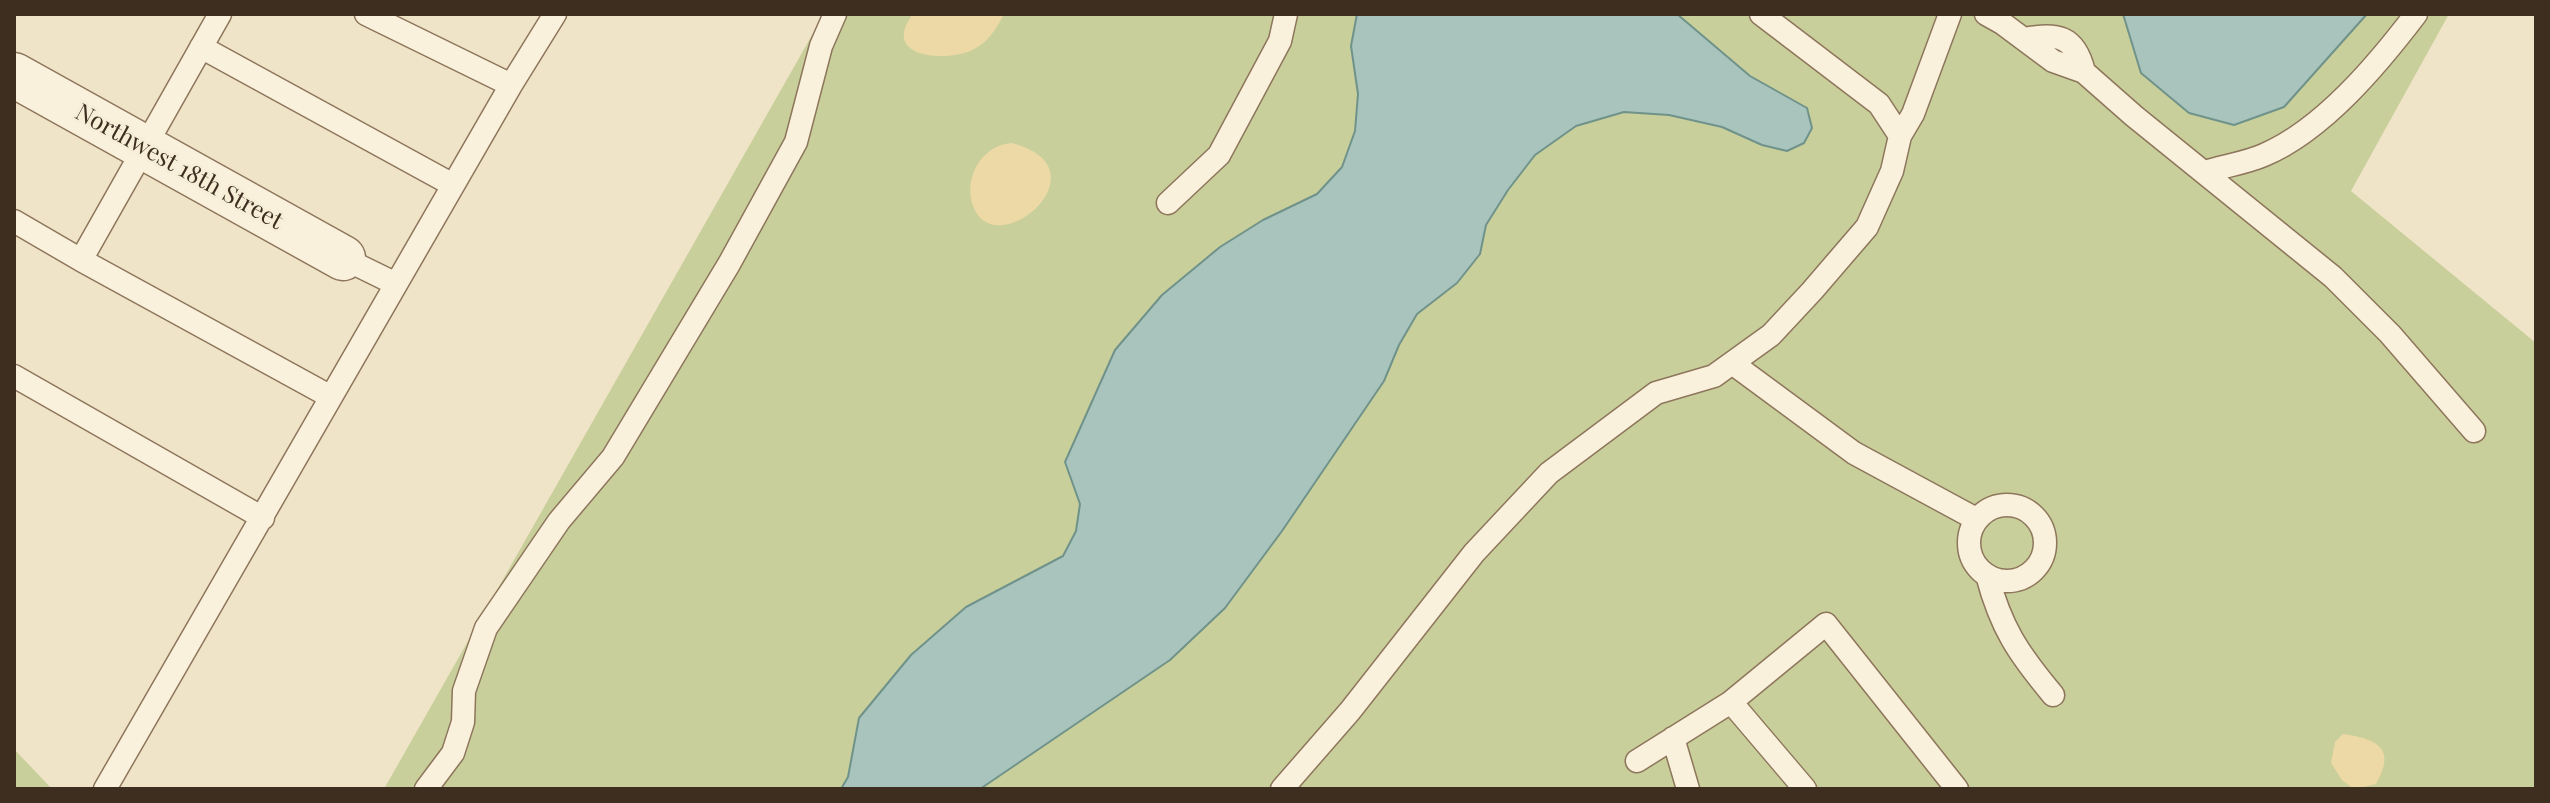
<!DOCTYPE html>
<style>
body{margin:0}
#map{position:relative;width:2550px;height:803px;overflow:hidden;background:#f0e4c8;font-family:"Playfair Display",serif}
canvas{display:block}
.frame{position:absolute;inset:0;border:16px solid #3d2e20;pointer-events:none}
</style>
<div id="map">
<canvas width="2550" height="803"></canvas>
<div class="frame"></div>
</div>
<script>
const c = document.querySelector('canvas').getContext('2d');
c.lineJoin = 'round';
function fillPath(path, color) { c.fillStyle = color; c.fill(path, 'evenodd'); }
function stroke(path, color, width, dash) { c.strokeStyle = color; c.lineWidth = width; c.lineCap = dash ? 'butt' : 'round'; c.setLineDash(dash || []); c.stroke(path); }
function drawText(font, color, halo, rows, align = 'center') {
  c.font = font + ' "Playfair Display",serif'; c.lineWidth = 6; c.setLineDash([]); c.textBaseline = 'middle'; c.strokeStyle = halo; c.fillStyle = color; for (const [text, x, y, turn = 0] of rows) {
    c.save(); c.translate(x, y); c.rotate((+turn || 0) * Math.PI / 180); c.textAlign = isNaN(turn) ? turn : align; if (halo) c.strokeText(text, 0, 0); c.fillText(text, 0, 0); c.restore();
  }
}
fillPath(new Path2D(`
 M 824,14 L 2449,14 L 2351,191 L 2536,343 L 2536,789 L 384,789 Z
 M 14,749 L 52,789 L 14,789 Z`), '#c9cf9b');
fillPath(new Path2D(`
 M 913,14 L 1004,14 C 998,26 989,41 976,48 C 953,63 878,60 913,14 Z
 M 1012,143 C 1110,169 995,266 973,206 C 963,177 982,145 1012,143 Z
 M 2343,734 C 2377,739 2397,748 2376,784 L 2354,789 L 2342,780 L 2331,763 L 2335,742 Z`), '#ecd9a5');
const water = new Path2D(`
 M 1357,14 L 1677,14 L 1750,76 L 1807,108 L 1812,128 L 1804,143 L 1787,151 L 1762,145 L 1722,127 L 1669,115 L 1624,112 L 1576,126 L 1535,155 L 1508,190 L 1486,225 L 1480,254 L 1457,283 L 1417,314 L 1399,345 L 1384,381 L 1282,531 L 1225,608 L 1170,660 L 980,789 L 841,789 L 848,777 L 859,718 L 911,655 L 966,607 L 1063,556 L 1076,531 L 1080,504 L 1065,462 L 1115,350 L 1162,295 L 1220,247 L 1263,220 L 1317,194 L 1342,167 L 1355,131 L 1358,94 L 1351,46 Z
 M 2123,14 L 2367,14 L 2284,107 L 2234,125 L 2189,113 L 2141,73 Z`);
fillPath(water, '#a9c4bc');
stroke(water, '#6f938a', 2);
const service = new Path2D(`
 M 1986,14 L 2002,23 L 2053,61 L 2084,72 L 2134,116 L 2333,277 L 2390,334 L 2474,431
 M 2024,39 C 2057,33 2075,35 2084,72
 M 201,47 L 453,185
 M 511,85 L 555,14
 M 1900,136 L 1913,114 L 1950,14
 M 2205,172 C 2224,166 2246,163 2264,155 C 2323,130 2378,64 2416,14
 M 1168,203 L 1219,155 L 1280,41 L 1286,14
 M 14,221 L 81,260 L 220,14
 M 343,258 L 396,284
 M 81,260 L 331,397
 M 1732,363 L 1854,453 L 1976,519
 M 14,376 L 263,518
 M1969 543a38 38 0 1 1 76 0a38 38 0 1 1-76 0Z
 M 1987,575 C 2001,628 2018,653 2053,695
 M 1673,738 L 1688,789
 M 1637,761 L 1731,702
 M 105,789 L 511,85 L 366,14
 M 426,789 L 453,753 L 463,722 L 464,691 L 486,628 L 559,521 L 613,457 L 729,264 L 796,142 L 821,46 L 835,14
 M 1282,789 L 1350,711 L 1474,553 L 1549,473 L 1656,393 L 1714,376 L 1771,335 L 1812,291 L 1867,227 L 1892,171 L 1900,136 L 1879,104 L 1761,14
 M 1805,789 L 1731,702 L 1826,624 L 1957,789`);
const minor = new Path2D(`
 M 14,75 L 343,258`);
stroke(service, '#8d765c', 25);
stroke(minor, '#8d765c', 47);
stroke(service, '#faf1dc', 22);
stroke(minor, '#faf1dc', 44);
drawText('24px', '#3d2e20', '#f7eed8', [
 ["Northwest 18th Street",179,167,29]
]);
</script>
